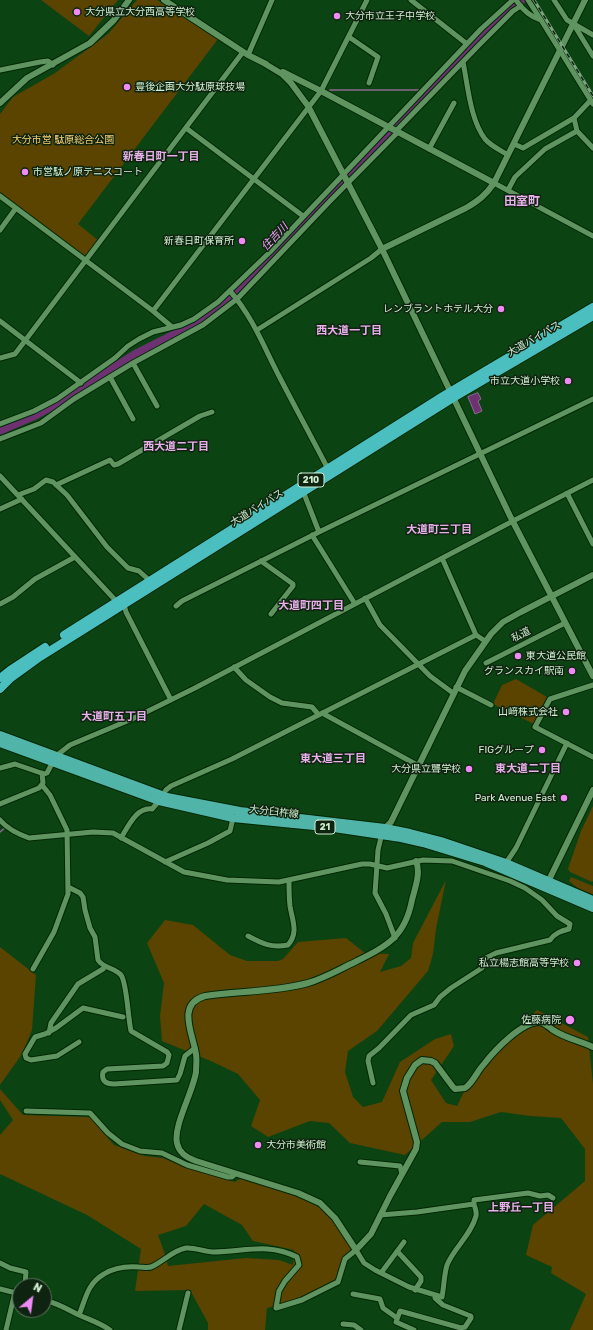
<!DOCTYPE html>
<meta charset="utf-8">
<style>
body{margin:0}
#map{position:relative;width:593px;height:1330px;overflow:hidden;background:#0c4313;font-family:Rubik,sans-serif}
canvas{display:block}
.north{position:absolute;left:12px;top:1278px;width:40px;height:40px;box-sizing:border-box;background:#0f2410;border:1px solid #5d745d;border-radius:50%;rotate:29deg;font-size:11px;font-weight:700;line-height:16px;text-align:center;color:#d1edd1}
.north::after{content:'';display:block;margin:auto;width:14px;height:18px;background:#f08bf6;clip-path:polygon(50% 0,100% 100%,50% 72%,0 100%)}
</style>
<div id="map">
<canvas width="593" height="1330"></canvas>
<div class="north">N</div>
</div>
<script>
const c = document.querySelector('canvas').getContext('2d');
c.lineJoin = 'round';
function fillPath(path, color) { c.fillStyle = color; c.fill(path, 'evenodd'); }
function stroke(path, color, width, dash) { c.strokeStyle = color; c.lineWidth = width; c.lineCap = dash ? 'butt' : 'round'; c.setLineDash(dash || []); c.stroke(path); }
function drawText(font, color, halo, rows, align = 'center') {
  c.font = font + ' Rubik,"Noto Sans JP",sans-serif'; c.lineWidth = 3; c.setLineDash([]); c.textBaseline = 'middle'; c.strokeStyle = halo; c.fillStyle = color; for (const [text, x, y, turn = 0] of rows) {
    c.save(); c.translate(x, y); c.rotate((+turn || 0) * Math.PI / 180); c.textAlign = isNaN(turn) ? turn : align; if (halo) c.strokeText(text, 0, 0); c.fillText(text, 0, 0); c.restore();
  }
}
fillPath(new Path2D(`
 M 41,0 L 118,0 L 89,36 Z
 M 137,0 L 157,0 L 218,39 L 78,224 L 99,241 L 85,259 L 0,195 L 0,114 L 13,97 L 55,73 L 108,34 Z
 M 516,679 L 547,697 L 534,724 L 493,704 L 502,685 Z
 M 593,806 L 593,881 L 592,882 L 570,872 L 568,869 L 581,831 Z
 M 571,877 L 593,886 L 593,895 L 579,889 L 569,881 Z
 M 446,880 L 436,929 L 433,954 L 428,971 L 377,1031 L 348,1051 L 345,1072 L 353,1097 L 363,1107 L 382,1102 L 400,1062 L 435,1039 L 451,1034 L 454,1046 L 431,1080 L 446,1103 L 457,1106 L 474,1072 L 497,1045 L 537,1010 L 588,1037 L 593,1084 L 593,1330 L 570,1330 L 586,1294 L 551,1273 L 552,1267 L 526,1255 L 533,1225 L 585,1181 L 585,1149 L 561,1118 L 530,1116 L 501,1112 L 470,1122 L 442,1122 L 405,1155 L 350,1143 L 329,1123 L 310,1121 L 268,1137 L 251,1126 L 260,1100 L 238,1074 L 213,1062 L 162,1041 L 160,1016 L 164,983 L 147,943 L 165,920 L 193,925 L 230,955 L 247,961 L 278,961 L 283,959 L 298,942 L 346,938 L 365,953 L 389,954 L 380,972 L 401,966 L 411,958 L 413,943 Z
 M 0,947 L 36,975 L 32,1030 L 22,1054 L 0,1085 Z
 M 0,1089 L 23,1115 L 90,1117 L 114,1145 L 145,1156 L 163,1158 L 193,1170 L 235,1182 L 241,1178 C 272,1187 308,1193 331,1217 C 339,1226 345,1238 352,1248 L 342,1259 L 336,1278 L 333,1284 C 310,1291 290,1304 267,1308 L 265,1330 L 208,1330 L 208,1323 L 190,1290 L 135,1291 L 141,1249 L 87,1215 L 0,1174 L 0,1135 L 13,1120 L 0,1100 ZM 204,1204 L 242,1225 L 253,1241 L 294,1250 L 293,1265 L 279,1260 L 246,1258 L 168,1266 L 165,1254 L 158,1235 L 186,1226 Z`), '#5b4300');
const water = new Path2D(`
 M 478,393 L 481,399 L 478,401 L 482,411 L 475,414 L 468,397 Z`);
fillPath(water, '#6e3273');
stroke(water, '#8c6a8f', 1);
stroke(new Path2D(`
 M 330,90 L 420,90
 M 427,90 L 429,90
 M 0,832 L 5,828`), '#8c6a8f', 1.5);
stroke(new Path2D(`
 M 0,430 L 35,415 L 63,400 L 136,354 L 188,328 L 214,312 L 258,272 L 490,26 L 521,0`), '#6e3273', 9);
const minor = new Path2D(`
 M 411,0 L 467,44
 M 516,0 C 522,9 531,17 541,20 L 593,104
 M 528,0 L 541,20
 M 554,0 L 567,20 L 593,35
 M 574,25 L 593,56
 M 349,37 L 378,57 L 369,83
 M 248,55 L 272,0
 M 463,62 C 468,86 470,119 485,139 C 491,146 500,150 508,155
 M 0,70 L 40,62 L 48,61 L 53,65
 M 574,118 L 577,131
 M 186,128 L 303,216
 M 396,131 L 480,44 L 513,11 L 521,6
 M 514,144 L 523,148 L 574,118 L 590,101
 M 429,149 L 454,103
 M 494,183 L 593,236
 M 508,190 L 515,177 L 545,149 L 577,131 L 593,148
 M 0,196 L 153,311 L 172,327
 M 0,230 L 16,208
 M 230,291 C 252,316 264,347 279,376 C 295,407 312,438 328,469
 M 153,311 L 321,91 L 367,0
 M 0,321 L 81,383
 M 257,330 L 371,258 L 382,249
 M 0,358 L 15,354 L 243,52
 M 133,363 L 157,406
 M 110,377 L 133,419
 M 0,424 L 34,411 L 57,399 L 115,358 L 128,346 L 139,339 L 153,332 L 181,325 L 194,319 L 218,302 L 271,251 L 481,29 L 513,0
 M 0,439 L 41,423 L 74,399 L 133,363 L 203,325 L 237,299 L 331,200 L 398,132
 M 0,476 L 117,602 L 124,604 L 126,612 L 171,700
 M 56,485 L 110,460 L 114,465 L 118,464 L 200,416 L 212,412
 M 303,491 L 319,532
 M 567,493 L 593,544
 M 18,495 L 34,489 L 46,480 L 53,482 L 67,495 L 107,547 L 128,568 L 139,571 L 150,581
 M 0,509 L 22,499
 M 312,535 L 355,604
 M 442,558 L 476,635
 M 261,561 L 293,584 L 293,586 L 271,614
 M 365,598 L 380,625 L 430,676 L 453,693
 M 0,604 L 13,597 L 35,579 L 75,557
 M 176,606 L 182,601 L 319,532 L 593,399
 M 486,663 L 565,623
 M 234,667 L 246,680 L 270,697 L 282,703 L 312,707 L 318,714
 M 593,685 L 550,699 L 535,727 L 593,757
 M 456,687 L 491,705
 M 322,713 L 419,766
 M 0,768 L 15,764 L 44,774 L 47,773 L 56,756 L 70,745 L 132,719 L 195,688 L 513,521 L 593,480
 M 0,804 L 39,788 L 43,783 L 42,773
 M 0,820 C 7,829 18,834 29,838 L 93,832 L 113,833 L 184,872 L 227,880 L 279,882 L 362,864 L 370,864 L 387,868 L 423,860 L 452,861 L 510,881 L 525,888 L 542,900 L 557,916 L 570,924 L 569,929 C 561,931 555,933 550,940 L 496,953 L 482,960 L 481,963 L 482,968 L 451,988 L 440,997 L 434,1005 L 411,1015 L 379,1048 L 369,1056 L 368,1061 L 373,1083
 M 382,833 L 378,850 L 375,893 L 386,914 L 395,938
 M 121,838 C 128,827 136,807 152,809 L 159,801 L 166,790 L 171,786 L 232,759 L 476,635 L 485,641
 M 165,862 L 208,843 L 230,831 L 233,818
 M 506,863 L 516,848 L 567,743
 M 68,887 L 80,893 L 83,897 L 85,910 L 90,928 L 95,937 L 98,960 C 103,968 115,968 121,975 C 127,983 128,1019 131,1031 L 167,1052 L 169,1055 L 167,1063 L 163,1066 L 107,1069 L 103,1072 C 101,1081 106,1084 114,1084 L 177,1080 L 180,1074 L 185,1056 L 195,1048
 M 248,936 C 263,944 271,948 288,945 C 299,932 292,920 290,906 C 289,897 289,889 289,880
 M 33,969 L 54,932 L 68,894 L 67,830 L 50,795 L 42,785
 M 49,1033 L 51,1023 L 78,984 L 103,969 L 105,966
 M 79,1042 L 57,1056 L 31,1060 L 26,1058 L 25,1054 L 35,1037 L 45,1034 L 56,1028 L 83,1008 L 123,1017
 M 26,1111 L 90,1113 L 108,1133 L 122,1144 L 140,1151 L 162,1153 L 187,1165 L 228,1177 L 232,1177 L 235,1174
 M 360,1162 L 400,1166 L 402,1174
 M 380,1215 L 417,1212 L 474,1204 L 474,1200 L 528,1193 L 540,1196 L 548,1195 L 553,1198
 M 397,1251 L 421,1277 L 421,1281 L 415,1290
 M 0,1263 L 10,1268 L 26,1272 L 25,1286
 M 381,1273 L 404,1242
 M 0,1289 L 20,1294
 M 353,1294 L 380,1299 L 383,1308 L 397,1318
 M 44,1300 C 57,1303 67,1309 79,1315 C 90,1320 100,1323 110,1330
 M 79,1315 C 86,1298 87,1284 104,1274 C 115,1267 127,1266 139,1267 C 143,1267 147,1268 151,1267 C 163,1262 173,1250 186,1248 C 195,1247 204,1252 213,1252 C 244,1252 267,1242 297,1257 L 299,1265 L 285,1281 L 279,1291 L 276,1308 L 302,1300 L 338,1282 L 345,1259 L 356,1250 L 364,1263 L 375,1270 L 409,1287 L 442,1297 C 444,1287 444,1275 447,1265 C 454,1248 471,1235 476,1216 C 477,1212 475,1208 474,1204
 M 343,1324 L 354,1325 L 361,1330
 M 6,1330 L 15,1292
 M 179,1330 L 188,1293
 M 414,1330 L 396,1322 L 400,1311 L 461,1328 L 465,1327 L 471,1318 L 471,1316 L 468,1315 L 443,1305 L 435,1298 L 435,1295`);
const tertiary = new Path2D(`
 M 164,0 L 248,55 L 266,64
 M 262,62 L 282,74 L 291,83 L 308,106 L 382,249 L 511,518 L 593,676
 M 283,72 L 321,91 L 494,183
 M 0,103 L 27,78 L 90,43 L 114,20 L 129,0
 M 382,249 L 466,208 C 478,201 486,195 494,183 L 585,0
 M 385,828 L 391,822 L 465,671 L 491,634 L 503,622 L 521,612 L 593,575
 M 416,861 C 421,873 415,888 412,900 C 405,937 387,946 355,962 C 340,969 325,978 308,983 C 276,992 238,991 205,996 C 176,1004 193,1034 196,1054 C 197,1060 196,1066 196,1072 C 193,1092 173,1126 177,1143 C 179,1153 187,1158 196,1161 L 298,1193 L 320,1203 L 335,1218 L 356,1250 L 371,1234 L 390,1196 L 416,1149 L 417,1142 L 403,1091 L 407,1078 L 415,1065 L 422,1060 L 431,1061 L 435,1063 L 453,1087 L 455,1089 L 465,1088 C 473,1083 477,1071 484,1064 C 494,1051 522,1021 540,1022 C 545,1023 549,1027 553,1030 C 565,1038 580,1041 593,1047
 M 547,884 L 593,790`);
const primary = new Path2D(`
 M 0,735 L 167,797 L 240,811 L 385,828 L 410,833 L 441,841 L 506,863 L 593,900
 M 0,743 L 159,801 L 233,818 L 334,828 L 401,838 L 423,843 L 485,862 L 593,908`);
const trunk = new Path2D(`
 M 64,635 L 443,396 L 593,307
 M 0,678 L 10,670 L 45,647
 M 0,689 L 11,678 L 40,657 L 453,398 L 593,316`);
stroke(minor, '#002704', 7);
stroke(tertiary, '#002704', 8);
stroke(primary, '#002704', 10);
stroke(trunk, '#002704', 10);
stroke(minor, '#5f9461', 5);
stroke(tertiary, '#5f9461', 6);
stroke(primary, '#50b4a8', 8);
stroke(trunk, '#4bbfc0', 8);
const rail = new Path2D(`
 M 534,0 L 593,96`);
stroke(rail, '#7ca47f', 3);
stroke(rail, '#0f2410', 1.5, [4.5]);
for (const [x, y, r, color] of [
 [77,12,4,"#f08bf6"],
 [337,16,4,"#f08bf6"],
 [127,87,4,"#f08bf6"],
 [25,172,4,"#f08bf6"],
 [242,241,4,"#f08bf6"],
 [501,309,4,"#f08bf6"],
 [568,381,4,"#f08bf6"],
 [518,656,4,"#f08bf6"],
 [572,671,4,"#f08bf6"],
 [566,712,4,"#f08bf6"],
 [542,750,4,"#f08bf6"],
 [469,769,4,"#f08bf6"],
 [564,798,4,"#f08bf6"],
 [577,963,4,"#f08bf6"],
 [570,1020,5,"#f08bf6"],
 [258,1145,4,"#f08bf6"]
]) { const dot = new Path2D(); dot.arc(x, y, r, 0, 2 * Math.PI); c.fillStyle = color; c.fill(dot); stroke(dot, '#0f2410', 1.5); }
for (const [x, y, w] of [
 [311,480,26],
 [325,827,20]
]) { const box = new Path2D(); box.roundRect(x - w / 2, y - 7, w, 14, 3); c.fillStyle = '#0f2410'; c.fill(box); stroke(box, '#d1edd1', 1); }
drawText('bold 9px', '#d1edd1', null, [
 ["210",311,480],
 ["21",325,827]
]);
drawText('10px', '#d1edd1', '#0f2410', [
 ["大分県立大分西高等学校",85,12,"left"],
 ["大分市立王子中学校",345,16,"left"],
 ["豊後企画大分駄原球技場",135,87,"left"],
 ["市営駄ノ原テニスコート",33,172,"left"],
 ["新春日町保育所",234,241],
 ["レンブラントホテル大分",493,309],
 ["市立大道小学校",560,381],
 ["東大道公民館",526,656,"left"],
 ["グランスカイ駅南",564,671],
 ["山﨑株式会社",558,712],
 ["FIGグループ",534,750],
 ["大分県立聾学校",461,769],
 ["Park Avenue East",556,798],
 ["私立楊志館高等学校",569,963],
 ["佐藤病院",561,1020],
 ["大分市美術館",266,1145,"left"]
], 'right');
drawText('10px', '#fdd274', '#0f2410', [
 ["大分市営 駄原総合公園",63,140]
]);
drawText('10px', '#d1edd1', '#0f2410', [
 ["大道バイパス",534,339,-30],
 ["大道バイパス",257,508,-32],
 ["私道",521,635,-27],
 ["大分臼杵線",274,812,6]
]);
drawText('bold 11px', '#e8b0ea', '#0f2410', [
 ["新春日町一丁目",161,157],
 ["西大道一丁目",349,331],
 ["西大道二丁目",176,447],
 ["大道町三丁目",439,530],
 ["大道町四丁目",311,606],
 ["大道町五丁目",114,717],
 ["東大道三丁目",333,759],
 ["東大道二丁目",528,769],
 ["上野丘一丁目",521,1208]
]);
drawText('italic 11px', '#f8a2fd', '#0f2410', [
 ["住吉川",275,237,-47]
]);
drawText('bold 12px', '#e8b0ea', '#0f2410', [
 ["田室町",522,202]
]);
</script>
